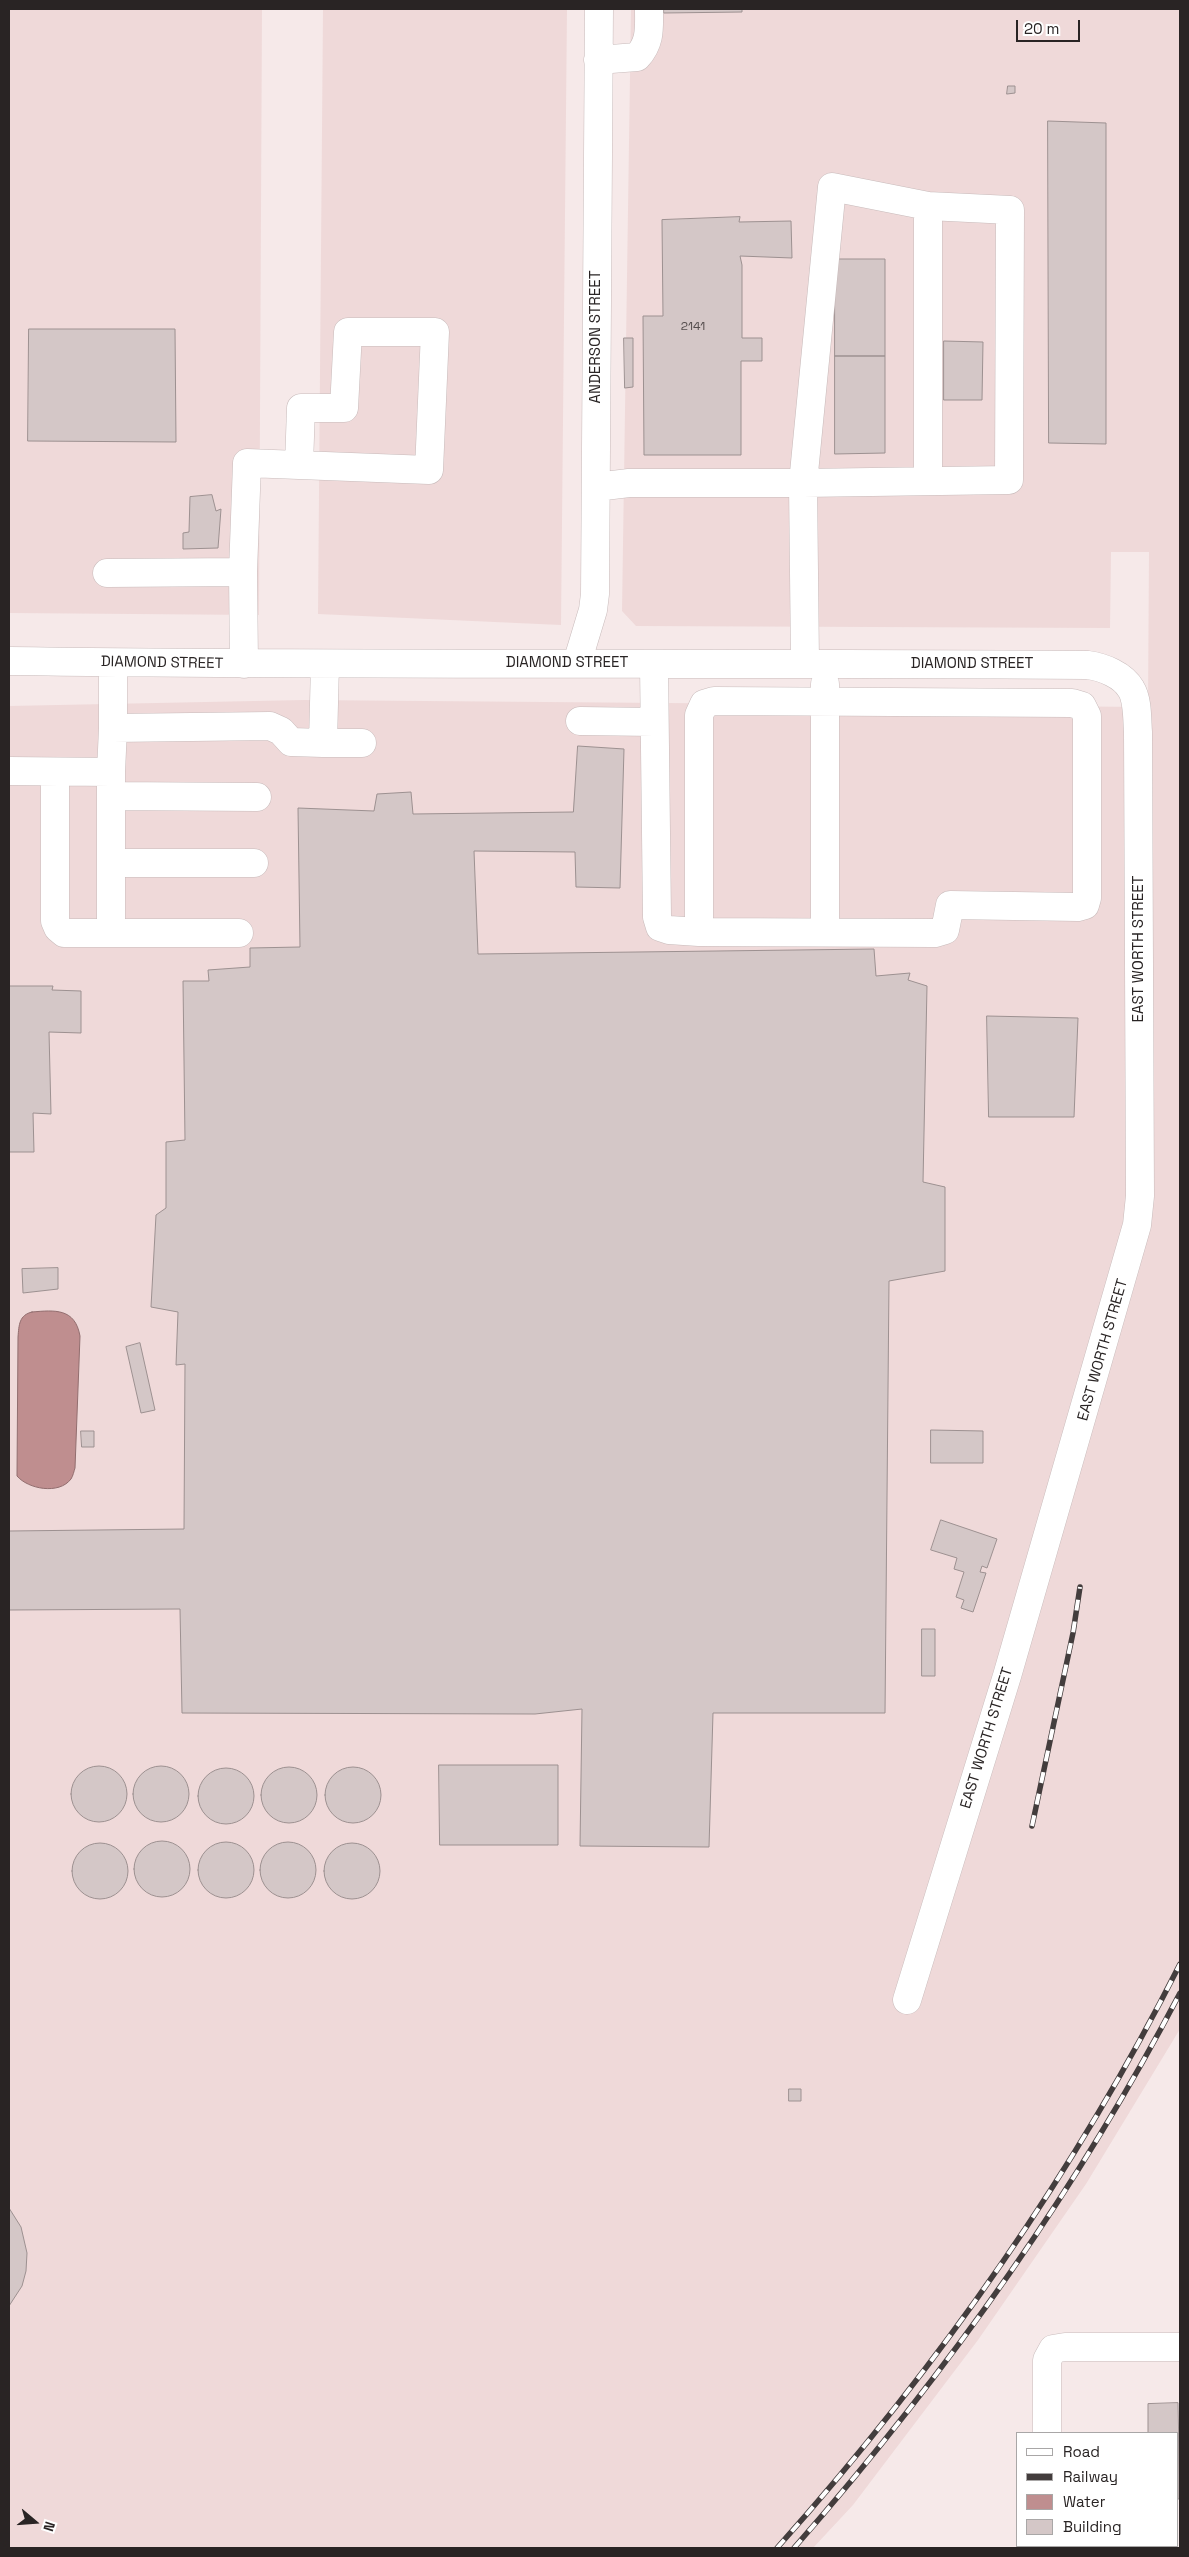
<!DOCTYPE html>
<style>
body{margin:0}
#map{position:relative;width:1189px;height:2557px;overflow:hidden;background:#f6e9e9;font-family:"Space Grotesk",sans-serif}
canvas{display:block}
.frame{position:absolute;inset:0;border:10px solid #292424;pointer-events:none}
.legend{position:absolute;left:1016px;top:2432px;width:162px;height:115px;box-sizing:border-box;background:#fff;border:1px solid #a9a7a7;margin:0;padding:6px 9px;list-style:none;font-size:15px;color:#292424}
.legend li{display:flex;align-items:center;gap:10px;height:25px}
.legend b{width:25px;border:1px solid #a9a7a7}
.north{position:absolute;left:10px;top:2497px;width:50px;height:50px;-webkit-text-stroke:4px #fff;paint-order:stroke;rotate:108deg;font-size:14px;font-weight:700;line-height:20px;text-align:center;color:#292424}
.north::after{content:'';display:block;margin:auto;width:18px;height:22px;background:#292424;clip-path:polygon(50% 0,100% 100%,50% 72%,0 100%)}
.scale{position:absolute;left:1016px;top:20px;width:64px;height:22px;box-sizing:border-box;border:2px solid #292424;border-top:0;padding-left:6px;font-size:15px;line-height:18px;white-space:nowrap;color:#292424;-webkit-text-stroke:4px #fff;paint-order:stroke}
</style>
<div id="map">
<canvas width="1189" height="2557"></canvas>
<div class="frame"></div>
<ul class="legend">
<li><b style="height:6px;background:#fff"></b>Road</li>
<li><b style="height:6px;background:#433d3d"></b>Railway</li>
<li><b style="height:14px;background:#bf8e8f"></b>Water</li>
<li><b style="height:14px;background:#d4c7c7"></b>Building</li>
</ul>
<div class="north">N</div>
<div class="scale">20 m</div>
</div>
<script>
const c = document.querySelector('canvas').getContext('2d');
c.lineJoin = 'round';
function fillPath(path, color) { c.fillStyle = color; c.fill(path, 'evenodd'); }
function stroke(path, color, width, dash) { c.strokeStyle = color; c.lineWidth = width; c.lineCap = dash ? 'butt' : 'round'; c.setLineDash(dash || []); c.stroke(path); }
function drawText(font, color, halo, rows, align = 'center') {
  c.font = font + ' "Space Grotesk",sans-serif'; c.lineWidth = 4.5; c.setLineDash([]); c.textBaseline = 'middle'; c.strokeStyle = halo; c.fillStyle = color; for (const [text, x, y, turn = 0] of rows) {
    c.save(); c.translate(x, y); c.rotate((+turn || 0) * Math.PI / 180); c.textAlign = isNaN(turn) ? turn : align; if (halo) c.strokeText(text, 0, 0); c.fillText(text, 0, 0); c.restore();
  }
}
fillPath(new Path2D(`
 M 9,9 L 262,9 L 259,615 L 9,613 Z
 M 323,9 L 567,9 L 561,625 L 318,614 Z
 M 631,9 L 1180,9 L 1180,2029 L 1086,2184 L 978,2340 L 853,2505 L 813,2548 L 9,2548 L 9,706 L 304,700 L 1148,707 L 1149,552 L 1111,552 L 1110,628 L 636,626 L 622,611 Z`), '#efd9d9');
const water = new Path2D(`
 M 32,1312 C 55,1310 75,1308 80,1336 L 75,1468 C 74,1471 73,1476 71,1479 C 59,1495 28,1489 17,1476 L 18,1337 C 19,1325 19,1315 32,1312 Z`);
fillPath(water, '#bf8e8f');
stroke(water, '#926e6f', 1);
const building = new Path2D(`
 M 664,9 L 742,9 L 742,12 L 664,13 Z
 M 1008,86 L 1015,86 L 1015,93 L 1007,94 Z
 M 1048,121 L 1106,123 L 1106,444 L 1049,443 Z
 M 740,217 L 739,222 L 791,221 L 792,258 L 740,256 L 742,265 L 742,338 L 762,338 L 762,361 L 741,361 L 741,455 L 644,455 L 643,316 L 663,316 L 662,220 Z
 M 835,259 L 885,259 L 885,356 L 835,356 Z
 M 29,329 L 175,329 L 176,442 L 28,441 Z
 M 624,338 L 633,338 L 633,387 L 625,388 Z
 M 944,341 L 983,342 L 982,400 L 944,400 Z
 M 835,356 L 885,356 L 885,453 L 835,454 Z
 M 212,495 L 216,511 L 221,509 L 218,548 L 183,549 L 183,533 L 189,532 L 190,497 Z
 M 578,746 L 624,749 L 620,888 L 576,887 L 575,852 L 474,851 L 478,954 L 874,949 L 876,976 L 910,973 L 908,980 L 927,986 L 923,1182 L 945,1187 L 945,1271 L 889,1281 L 885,1713 L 713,1713 L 709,1847 L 580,1846 L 582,1709 L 535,1714 L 182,1713 L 180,1609 L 9,1610 L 9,1531 L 184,1529 L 185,1364 L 176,1365 L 178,1312 L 151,1307 L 156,1215 L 166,1208 L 166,1142 L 185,1140 L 183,981 L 209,981 L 208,970 L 250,967 L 250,948 L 300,947 L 298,808 L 374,811 L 377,794 L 411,792 L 413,814 L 573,812 Z
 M 9,986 L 53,986 L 52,990 L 81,991 L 81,1033 L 49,1032 L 51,1114 L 33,1113 L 34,1152 L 9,1152 Z
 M 987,1016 L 1078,1018 L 1074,1117 L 989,1117 Z
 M 58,1268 L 58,1289 L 23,1293 L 22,1269 Z
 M 140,1343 L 155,1410 L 141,1413 L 126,1347 Z
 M 931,1430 L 983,1431 L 983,1463 L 931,1463 Z
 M 81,1431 L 94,1431 L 94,1447 L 82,1447 Z
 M 941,1520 L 997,1539 L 987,1568 L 982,1566 L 980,1572 L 986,1573 L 973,1612 L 961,1608 L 964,1600 L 956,1597 L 964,1572 L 954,1569 L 957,1558 L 931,1550 Z
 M 922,1629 L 935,1629 L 935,1676 L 922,1676 Z
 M 439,1765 L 558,1765 L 558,1845 L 440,1845 Z
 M71 1794a28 28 0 1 1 56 0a28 28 0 1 1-56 0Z
 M133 1794a28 28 0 1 1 56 0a28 28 0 1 1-56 0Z
 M325 1795a28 28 0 1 1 56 0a28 28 0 1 1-56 0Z
 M261 1795a28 28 0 1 1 56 0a28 28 0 1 1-56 0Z
 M198 1796a28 28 0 1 1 56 0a28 28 0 1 1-56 0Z
 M134 1869a28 28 0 1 1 56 0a28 28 0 1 1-56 0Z
 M198 1870a28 28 0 1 1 56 0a28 28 0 1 1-56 0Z
 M260 1870a28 28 0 1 1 56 0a28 28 0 1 1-56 0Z
 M324 1871a28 28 0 1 1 56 0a28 28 0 1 1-56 0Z
 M72 1871a28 28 0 1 1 56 0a28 28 0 1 1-56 0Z
 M 789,2089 L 801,2089 L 801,2101 L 789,2101 Z
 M 9,2208 L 21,2227 L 27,2253 L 26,2271 L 22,2286 L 9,2306 Z
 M 1178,2403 L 1180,2499 L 1178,2499 L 1178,2433 L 1148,2433 L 1148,2404 Z`);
fillPath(building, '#d4c7c7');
stroke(building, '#9d9191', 1);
const minor = new Path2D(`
 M 598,60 L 637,57 C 651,42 649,28 649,9
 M 928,481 L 928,206 L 832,187 L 803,483 L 1009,480 L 1010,210 L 928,206
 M 596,487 L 629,483 L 803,483 L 805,662
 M 107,573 L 243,572
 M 9,661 C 368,666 728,662 1088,665 C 1103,667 1123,675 1131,689 C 1138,700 1137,720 1138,732 L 1140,1196 L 1137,1225 L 1007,1676 L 907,2000
 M 113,663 L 113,728
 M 577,663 L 593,610 L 595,594 L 599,9
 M 244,664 L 243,572 L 247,463 L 429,470 L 435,332 L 348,332 L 344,408 L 301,408 L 299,465
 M 654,664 L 657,917 L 660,927 L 669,930 L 699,932 L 935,933 L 945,930 L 950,905 L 1078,907 L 1085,905 L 1087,898 L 1087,716 L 1082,706 L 1072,703 L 714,701 L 704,704 L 699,715 L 699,932
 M 580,721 L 654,722
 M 323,743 L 362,743
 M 9,771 L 111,772 L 113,728 L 270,726 L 281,731 L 291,742 L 323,743 L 325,664
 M 55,772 L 55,921 L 58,928 L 64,933 L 239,933
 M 111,772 L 111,933
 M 111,796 L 257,797
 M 111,863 L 254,863
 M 825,932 L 825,684
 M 1047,2433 L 1047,2360 L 1053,2349 L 1065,2347 L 1180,2347
 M 1047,2546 L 1047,2548`);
stroke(minor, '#c8bbbb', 29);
stroke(minor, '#fff', 28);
const rail = new Path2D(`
 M 1032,1826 L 1073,1633 L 1080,1587
 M 777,2548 C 935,2371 1073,2176 1180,1964
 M 794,2548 C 943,2378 1075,2194 1180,1993`);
stroke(rail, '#433d3d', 5.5);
stroke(rail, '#fff', 4, [11]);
drawText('12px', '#544d4d', null, [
 ["2141",693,327]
]);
drawText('15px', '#292424', '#fff', [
 ["ANDERSON STREET",596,337,-90],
 ["DIAMOND STREET",162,663,1],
 ["DIAMOND STREET",567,663],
 ["DIAMOND STREET",972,664],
 ["EAST WORTH STREET",1139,949,-90],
 ["EAST WORTH STREET",1103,1350,-74],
 ["EAST WORTH STREET",987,1738,-73]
]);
</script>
